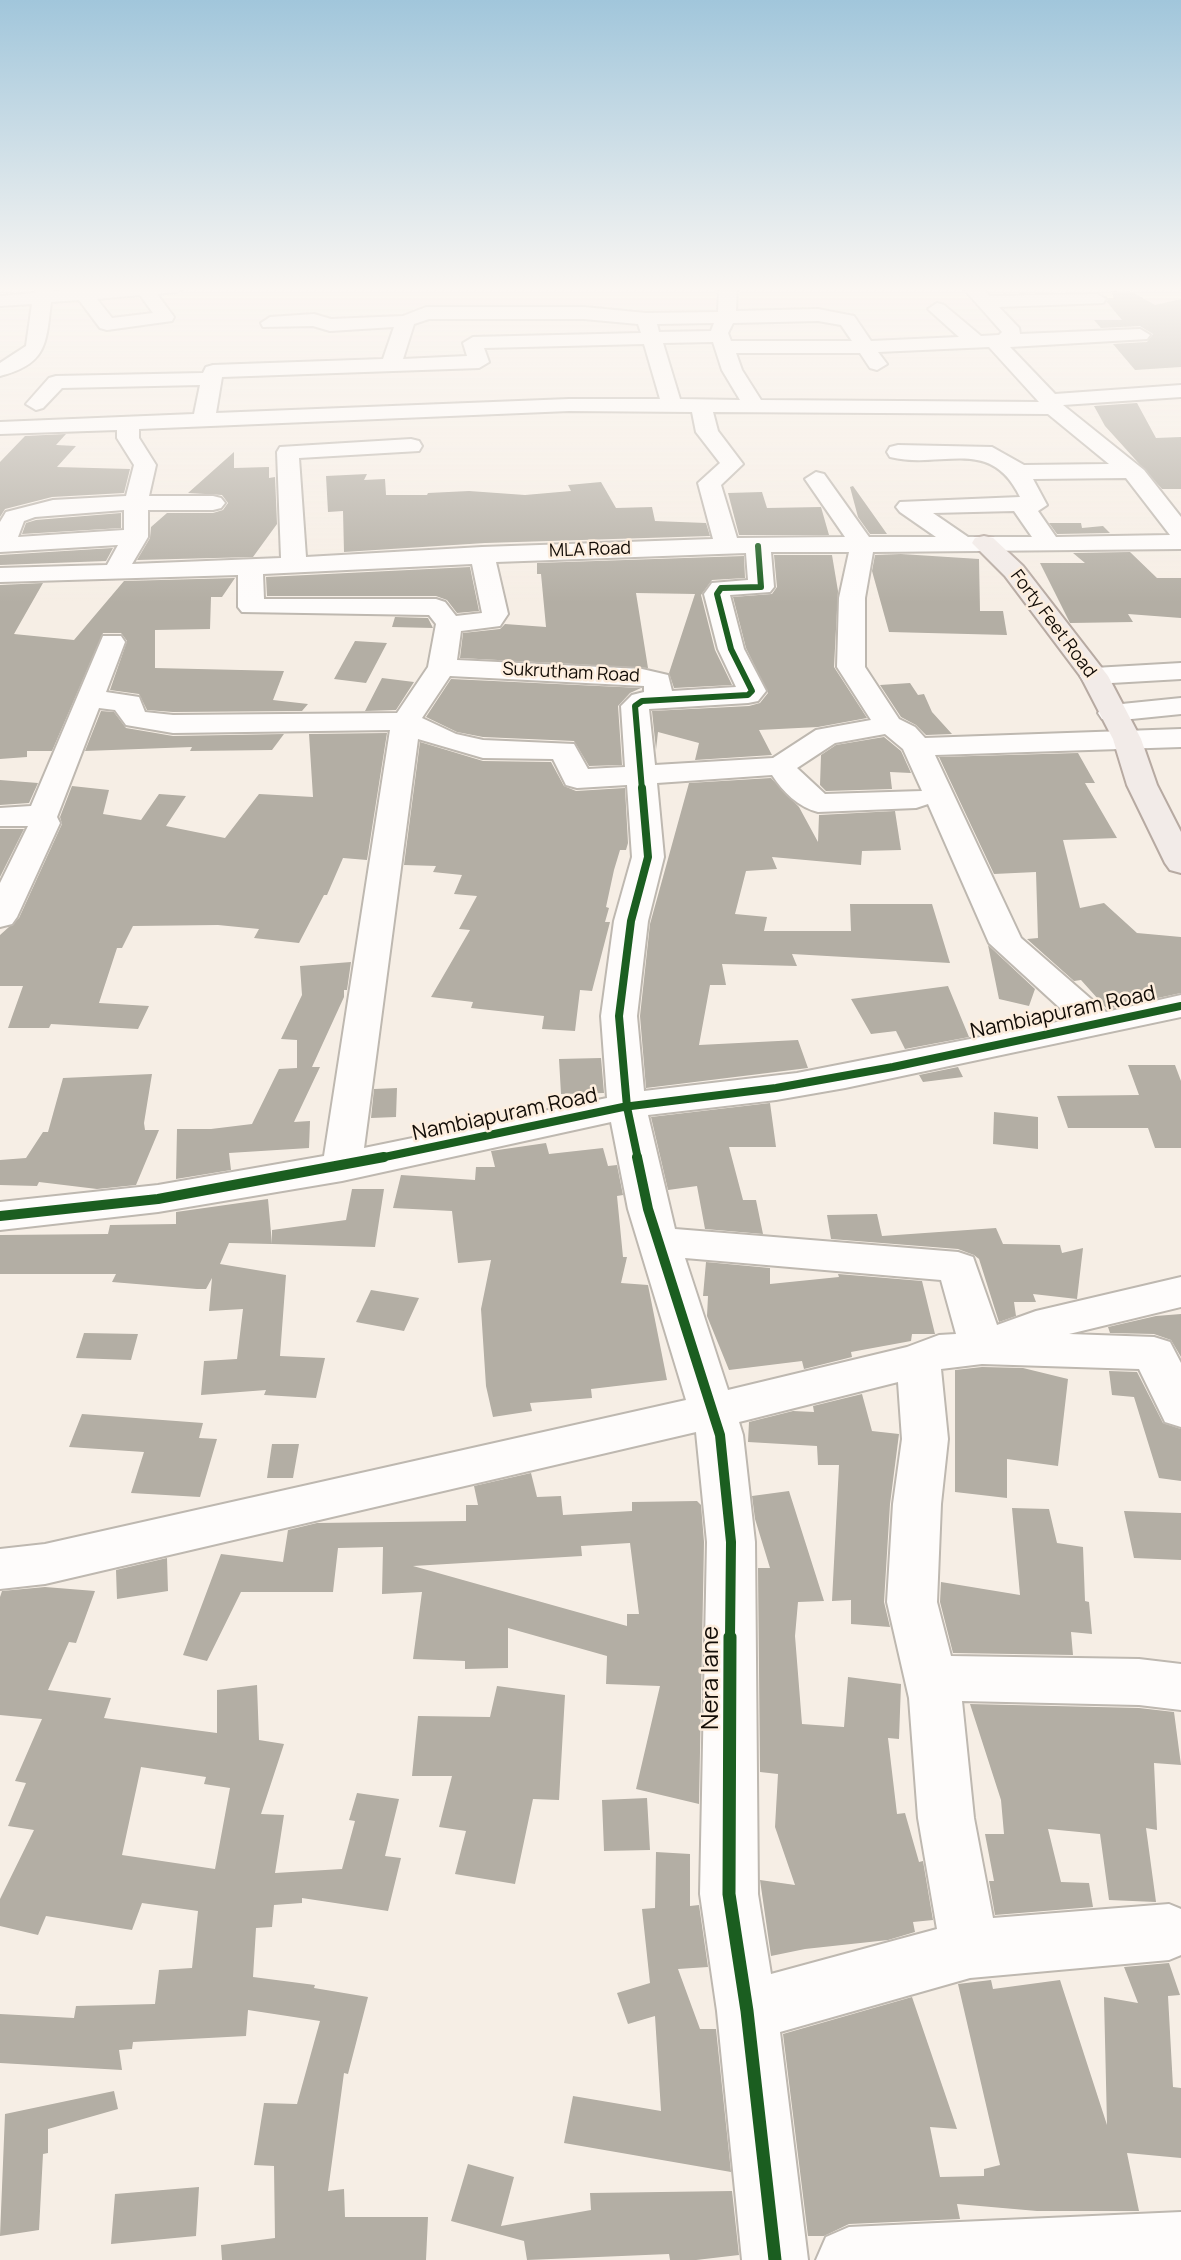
<!DOCTYPE html>
<style>
body{margin:0}
canvas{display:block;background:#f6eee5}
</style>
<canvas width="1181" height="2260"></canvas>
<script>
const c = document.querySelector('canvas').getContext('2d');
c.lineJoin = 'round';
function fillPath(path, color) { c.fillStyle = color; c.fill(path, 'evenodd'); }
function stroke(path, color, width, dash) { c.strokeStyle = color; c.lineWidth = width; c.lineCap = dash ? 'butt' : 'round'; c.setLineDash(dash || []); c.stroke(path); }
function drawText(font, color, halo, rows, align = 'center') {
  c.font = font + ' Manrope,sans-serif'; c.lineWidth = 5; c.setLineDash([]); c.textBaseline = 'middle'; c.strokeStyle = halo; c.fillStyle = color; for (const [text, x, y, turn = 0] of rows) {
    c.save(); c.translate(x, y); c.rotate((+turn || 0) * Math.PI / 180); c.textAlign = isNaN(turn) ? turn : align; if (halo) c.strokeText(text, 0, 0); c.fillText(text, 0, 0); c.restore();
  }
}
fillPath(new Path2D(`
 M 1111,291 L 1132,292 L 1155,305 L 1181,299 L 1181,367 L 1135,370 L 1113,344 L 1147,342 L 1153,334 L 1140,326 L 1101,328 L 1094,320 L 1122,320 L 1107,302 L 1108,298 L 1114,298 Z
 M 1137,403 L 1156,438 L 1181,437 L 1181,489 L 1162,489 L 1105,426 L 1094,406 Z
 M 66,434 L 56,445 L 76,446 L 57,467 L 130,469 L 124,493 L 52,497 L 5,509 L 0,517 L 0,462 L 25,436 Z
 M 234,452 L 234,468 L 269,467 L 269,478 L 275,477 L 277,524 L 253,557 L 137,560 L 150,538 L 151,527 L 167,513 L 213,513 L 223,510 L 228,503 L 222,495 L 188,493 Z
 M 367,474 L 364,480 L 385,479 L 386,495 L 427,495 L 428,493 L 469,491 L 525,495 L 571,491 L 568,485 L 601,482 L 616,508 L 652,507 L 655,521 L 706,523 L 710,536 L 485,543 L 344,552 L 343,511 L 328,512 L 326,476 Z
 M 853,486 L 887,534 L 870,534 L 858,517 L 850,487 Z
 M 762,492 L 767,508 L 821,507 L 829,535 L 739,535 L 728,493 Z
 M 121,513 L 121,528 L 22,534 L 26,523 L 36,520 Z
 M 1049,523 L 1081,523 L 1082,528 L 1103,526 L 1110,533 L 1057,534 Z
 M 113,548 L 106,561 L 0,565 L 0,555 Z
 M 1130,552 L 1157,578 L 1181,578 L 1181,618 L 1128,614 L 1133,622 L 1070,623 L 1040,563 L 1085,563 L 1073,553 Z
 M 901,554 L 979,559 L 980,611 L 1003,611 L 1007,635 L 889,632 L 872,571 L 875,555 Z
 M 774,555 L 832,555 L 838,591 L 834,667 L 867,718 L 818,727 L 759,730 L 772,755 L 695,760 L 699,743 L 658,732 L 656,750 L 652,711 L 749,706 L 760,703 L 768,693 L 746,648 L 733,597 L 772,594 L 777,587 Z
 M 744,556 L 745,578 L 712,580 L 701,595 L 715,650 L 732,685 L 674,688 L 669,673 L 695,594 L 636,593 L 648,668 L 460,658 L 463,633 L 500,629 L 505,624 L 546,627 L 541,574 L 537,574 L 537,563 Z
 M 470,567 L 479,611 L 457,613 L 447,600 L 436,596 L 267,596 L 266,577 Z
 M 235,578 L 222,597 L 211,597 L 210,629 L 155,630 L 155,668 L 284,671 L 273,700 L 308,704 L 302,711 L 173,712 L 147,710 L 139,694 L 110,690 L 127,641 L 121,633 L 103,633 L 52,751 L 27,751 L 27,757 L 0,759 L 0,585 L 43,583 L 14,634 L 74,640 L 124,581 Z
 M 395,617 L 428,618 L 433,628 L 392,627 Z
 M 355,641 L 387,643 L 366,683 L 334,679 Z
 M 382,678 L 414,682 L 396,710 L 365,711 Z
 M 451,679 L 641,688 L 630,693 L 618,706 L 622,765 L 589,766 L 574,741 L 483,737 L 457,732 L 426,717 Z
 M 910,683 L 918,695 L 924,694 L 932,712 L 952,734 L 926,735 L 916,725 L 901,717 L 880,685 Z
 M 101,711 L 114,712 L 126,728 L 173,736 L 284,734 L 272,750 L 190,751 L 192,747 L 85,751 Z
 M 387,733 L 367,860 L 343,858 L 327,895 L 324,895 L 299,943 L 254,938 L 259,929 L 218,925 L 133,926 L 122,948 L 117,948 L 99,1003 L 149,1006 L 138,1029 L 51,1024 L 49,1028 L 8,1028 L 23,986 L 0,986 L 0,935 L 19,918 L 62,824 L 60,817 L 72,786 L 109,790 L 103,814 L 141,820 L 159,794 L 186,796 L 166,826 L 225,838 L 259,794 L 313,797 L 309,734 Z
 M 884,737 L 901,751 L 911,773 L 890,772 L 892,789 L 826,791 L 820,785 L 821,755 L 836,745 Z
 M 420,742 L 483,761 L 551,762 L 564,786 L 576,791 L 625,788 L 628,843 L 626,850 L 620,850 L 614,870 L 606,907 L 609,908 L 605,922 L 610,922 L 592,991 L 580,990 L 575,1031 L 542,1029 L 544,1016 L 471,1008 L 473,1002 L 431,997 L 470,930 L 459,929 L 477,896 L 454,894 L 462,875 L 433,872 L 436,866 L 404,865 Z
 M 1078,753 L 1095,783 L 1085,783 L 1117,838 L 1063,840 L 1080,908 L 1104,903 L 1137,933 L 1181,937 L 1181,993 L 1107,1009 L 1081,980 L 1074,981 L 1027,939 L 1038,938 L 1036,872 L 994,874 L 939,757 Z
 M 771,778 L 799,807 L 818,842 L 819,815 L 895,811 L 901,850 L 862,851 L 861,865 L 772,857 L 777,869 L 746,871 L 735,914 L 767,917 L 764,931 L 851,931 L 850,904 L 932,904 L 950,963 L 792,954 L 797,966 L 722,964 L 726,985 L 710,985 L 699,1045 L 798,1040 L 808,1068 L 646,1088 L 640,1016 L 650,924 L 689,783 Z
 M 0,780 L 38,783 L 29,803 L 0,805 Z
 M 0,829 L 24,829 L 0,877 Z
 M 988,945 L 1035,989 L 1029,1006 L 999,999 Z
 M 351,962 L 347,990 L 344,990 L 344,997 L 312,1067 L 320,1067 L 294,1122 L 310,1121 L 309,1148 L 229,1153 L 231,1170 L 176,1179 L 177,1129 L 211,1129 L 252,1124 L 279,1069 L 297,1068 L 297,1040 L 281,1039 L 302,995 L 300,966 Z
 M 948,986 L 969,1037 L 905,1049 L 896,1031 L 871,1034 L 851,999 Z
 M 601,1058 L 604,1093 L 561,1094 L 559,1059 Z
 M 1128,1065 L 1175,1065 L 1181,1081 L 1181,1148 L 1155,1148 L 1148,1128 L 1068,1128 L 1057,1096 L 1139,1095 Z
 M 958,1067 L 963,1077 L 923,1082 L 919,1075 Z
 M 152,1074 L 144,1123 L 145,1130 L 159,1130 L 136,1185 L 97,1189 L 39,1182 L 37,1186 L 0,1185 L 0,1160 L 26,1158 L 43,1132 L 48,1132 L 63,1078 Z
 M 397,1088 L 396,1117 L 371,1118 L 374,1089 Z
 M 770,1103 L 776,1147 L 729,1147 L 743,1200 L 756,1200 L 763,1234 L 705,1229 L 697,1186 L 668,1190 L 651,1117 Z
 M 994,1112 L 1038,1117 L 1038,1149 L 993,1144 Z
 M 546,1143 L 549,1154 L 603,1148 L 608,1166 L 617,1165 L 623,1195 L 617,1196 L 623,1257 L 627,1257 L 621,1283 L 648,1285 L 667,1380 L 591,1389 L 592,1398 L 530,1403 L 532,1411 L 493,1417 L 486,1386 L 481,1309 L 491,1260 L 458,1263 L 452,1211 L 393,1208 L 401,1175 L 475,1180 L 476,1167 L 495,1167 L 491,1151 Z
 M 352,1189 L 384,1189 L 375,1247 L 272,1244 L 272,1230 L 346,1220 Z
 M 268,1199 L 272,1244 L 229,1243 L 220,1264 L 286,1275 L 280,1356 L 325,1358 L 316,1398 L 264,1395 L 266,1390 L 201,1395 L 204,1361 L 237,1359 L 243,1309 L 209,1311 L 212,1278 L 206,1289 L 197,1289 L 112,1282 L 116,1274 L 0,1274 L 0,1235 L 108,1234 L 110,1225 L 176,1224 L 176,1212 Z
 M 877,1214 L 882,1236 L 996,1228 L 1003,1244 L 1060,1245 L 1062,1253 L 1083,1248 L 1077,1299 L 1033,1294 L 1036,1302 L 1014,1302 L 1016,1316 L 999,1322 L 979,1259 L 974,1255 L 958,1249 L 831,1239 L 827,1215 Z
 M 706,1262 L 770,1268 L 770,1284 L 839,1277 L 838,1274 L 922,1281 L 935,1334 L 912,1334 L 911,1341 L 851,1352 L 852,1357 L 804,1369 L 802,1361 L 729,1370 L 707,1316 L 708,1296 L 703,1296 Z
 M 371,1290 L 419,1298 L 404,1331 L 356,1322 Z
 M 1181,1314 L 1181,1357 L 1171,1340 L 1154,1334 L 1110,1333 L 1108,1327 L 1156,1316 Z
 M 84,1333 L 138,1334 L 131,1360 L 76,1358 Z
 M 982,1367 L 1023,1368 L 1068,1379 L 1058,1466 L 1007,1459 L 1007,1498 L 955,1492 L 955,1370 Z
 M 1109,1371 L 1137,1372 L 1163,1423 L 1181,1429 L 1181,1481 L 1159,1478 L 1134,1397 L 1112,1395 Z
 M 862,1394 L 872,1431 L 899,1434 L 890,1504 L 884,1602 L 890,1627 L 851,1624 L 851,1600 L 832,1601 L 839,1465 L 818,1465 L 817,1446 L 748,1442 L 749,1422 L 793,1411 L 814,1412 L 813,1406 Z
 M 82,1414 L 203,1423 L 199,1438 L 217,1439 L 200,1497 L 131,1493 L 144,1452 L 69,1447 Z
 M 272,1444 L 299,1444 L 293,1478 L 267,1478 Z
 M 531,1473 L 537,1497 L 561,1496 L 563,1515 L 632,1511 L 632,1502 L 697,1501 L 701,1505 L 704,1542 L 699,1804 L 636,1789 L 660,1686 L 606,1684 L 607,1656 L 508,1628 L 508,1668 L 465,1669 L 465,1661 L 413,1659 L 422,1592 L 382,1594 L 383,1547 L 338,1548 L 333,1592 L 241,1592 L 207,1661 L 183,1655 L 221,1554 L 283,1562 L 288,1530 L 317,1523 L 466,1521 L 466,1505 L 478,1505 L 474,1486 ZM 630,1543 L 639,1614 L 627,1614 L 627,1626 L 413,1566 L 582,1556 L 581,1546 Z
 M 789,1491 L 824,1601 L 798,1602 L 795,1636 L 802,1724 L 844,1727 L 848,1677 L 901,1684 L 899,1739 L 888,1738 L 897,1814 L 905,1813 L 919,1862 L 923,1861 L 933,1920 L 913,1922 L 915,1932 L 888,1940 L 805,1949 L 771,1956 L 760,1880 L 795,1885 L 775,1827 L 778,1774 L 760,1772 L 758,1568 L 770,1568 L 755,1519 L 752,1496 Z
 M 1012,1508 L 1049,1509 L 1057,1543 L 1083,1547 L 1085,1601 L 1089,1602 L 1092,1634 L 1071,1632 L 1073,1655 L 953,1653 L 940,1602 L 941,1582 L 1020,1595 Z
 M 1124,1511 L 1181,1513 L 1181,1560 L 1134,1558 Z
 M 167,1558 L 168,1591 L 117,1599 L 116,1570 Z
 M 45,1587 L 95,1591 L 76,1643 L 69,1642 L 48,1690 L 111,1698 L 104,1718 L 217,1733 L 217,1690 L 257,1685 L 259,1740 L 284,1744 L 261,1814 L 284,1815 L 275,1873 L 342,1869 L 355,1821 L 349,1820 L 357,1793 L 399,1799 L 385,1856 L 401,1858 L 388,1911 L 302,1898 L 302,1903 L 274,1905 L 272,1927 L 256,1928 L 253,1977 L 315,1985 L 314,1988 L 368,1997 L 348,2074 L 344,2073 L 328,2191 L 344,2189 L 345,2217 L 428,2217 L 426,2260 L 222,2260 L 221,2245 L 275,2238 L 274,2166 L 254,2165 L 264,2103 L 297,2104 L 320,2021 L 248,2010 L 246,2036 L 133,2042 L 132,2049 L 119,2050 L 122,2070 L 0,2063 L 0,2014 L 74,2018 L 76,2006 L 155,2004 L 159,1970 L 192,1968 L 198,1911 L 142,1903 L 132,1930 L 46,1916 L 38,1935 L 0,1926 L 0,1899 L 34,1830 L 8,1826 L 26,1783 L 15,1781 L 42,1719 L 0,1715 L 0,1597 L 2,1591 ZM 141,1767 L 206,1777 L 204,1784 L 230,1788 L 215,1869 L 122,1855 Z
 M 497,1686 L 565,1695 L 559,1800 L 533,1799 L 515,1884 L 455,1874 L 466,1831 L 439,1827 L 452,1776 L 412,1776 L 418,1716 L 490,1717 Z
 M 970,1704 L 1139,1708 L 1174,1712 L 1181,1765 L 1154,1763 L 1157,1830 L 1146,1828 L 1156,1902 L 1109,1900 L 1100,1834 L 1048,1829 L 1061,1882 L 1089,1883 L 1093,1907 L 995,1915 L 989,1881 L 994,1881 L 985,1834 L 1004,1834 L 1001,1800 Z
 M 647,1798 L 650,1850 L 604,1851 L 602,1800 Z
 M 656,1852 L 690,1854 L 690,1906 L 699,1905 L 708,1967 L 678,1969 L 700,2029 L 716,2029 L 731,2172 L 564,2143 L 573,2096 L 661,2111 L 655,2016 L 628,2024 L 617,1993 L 650,1983 L 642,1909 L 655,1908 Z
 M 1169,1963 L 1180,1995 L 1168,1996 L 1173,2087 L 1181,2088 L 1181,2158 L 1127,2153 L 1139,2211 L 1037,2211 L 957,2204 L 960,2219 L 849,2224 L 824,2236 L 808,2236 L 783,2034 L 912,1997 L 957,2129 L 930,2127 L 940,2177 L 984,2176 L 984,2169 L 1000,2165 L 958,1984 L 991,1980 L 993,1989 L 1060,1980 L 1107,2125 L 1104,1997 L 1138,2003 L 1124,1967 Z
 M 114,2091 L 118,2109 L 48,2129 L 48,2153 L 43,2154 L 39,2230 L 0,2236 L 5,2114 Z
 M 468,2164 L 514,2177 L 501,2226 L 591,2210 L 590,2193 L 732,2191 L 739,2255 L 696,2260 L 670,2260 L 669,2254 L 527,2260 L 524,2241 L 451,2221 Z
 M 199,2187 L 196,2236 L 111,2244 L 115,2194 Z`), '#b3aea4');
const minor = new Path2D(`
 M 37,287 L 55,287 L 54,291 L 108,287 L 186,287 L 177,292 L 157,294 L 174,317 L 172,321 L 107,330 L 100,328 L 79,300 L 51,302 C 46,344 47,364 0,376 L 0,363 L 26,346 L 32,304 L 0,306 L 0,296 L 35,293 ZM 140,295 L 153,313 L 112,318 L 97,299 Z
 M 719,287 L 737,287 L 736,311 L 818,309 L 854,316 L 871,341 L 959,337 L 928,309 L 937,303 L 944,305 L 981,336 L 999,335 L 1002,332 L 962,287 L 981,287 L 990,296 L 1097,294 L 1106,299 L 1103,303 L 999,307 L 1019,328 L 1020,334 L 1140,329 L 1150,335 L 1147,339 L 1010,347 L 1055,394 L 1181,385 L 1181,397 L 1063,405 L 1144,470 L 1181,517 L 1181,549 L 873,552 L 865,598 L 865,667 L 899,719 L 915,727 L 925,738 L 1181,729 L 1181,747 L 935,755 L 1021,938 L 1106,1012 L 1181,995 L 1181,1017 L 845,1088 L 776,1100 L 648,1115 L 675,1229 L 958,1252 L 973,1257 L 997,1325 L 1036,1311 L 1181,1277 L 1181,1307 L 1069,1334 L 1154,1337 L 1170,1342 L 1181,1363 L 1181,1427 L 1165,1422 L 1139,1369 L 982,1364 L 941,1369 L 948,1439 L 941,1504 L 937,1602 L 951,1656 L 1139,1659 L 1181,1664 L 1181,1710 L 1139,1705 L 962,1701 L 974,1818 L 993,1918 L 1169,1904 L 1181,1909 L 1181,1955 L 1169,1960 L 970,1978 L 780,2032 L 808,2260 L 742,2260 L 717,2011 L 700,1894 L 707,1542 L 696,1432 L 45,1584 L 0,1589 L 0,1549 L 45,1544 L 686,1400 L 628,1209 L 611,1122 L 342,1181 L 158,1212 L 0,1230 L 0,1202 L 158,1185 L 324,1156 L 390,730 L 173,733 L 126,725 L 115,710 L 99,708 L 57,817 L 60,823 L 17,917 L 12,924 L 0,927 L 0,883 L 28,826 L 0,826 L 0,808 L 31,806 L 103,636 L 121,636 L 125,642 L 106,692 L 139,697 L 145,712 L 173,715 L 397,713 L 428,667 L 436,624 L 429,615 L 242,612 L 238,607 L 238,575 L 0,582 L 0,568 L 107,565 L 118,545 L 0,552 L 0,522 L 6,512 L 53,500 L 126,496 L 134,465 L 117,438 L 117,430 L 0,434 L 0,422 L 194,414 L 200,385 L 62,388 L 43,408 L 36,410 L 26,404 L 49,378 L 56,376 L 203,373 L 206,367 L 213,365 L 383,359 L 394,327 L 330,331 L 313,326 L 263,327 L 261,323 L 270,317 L 314,314 L 331,319 L 403,316 L 426,307 L 584,307 L 646,313 L 718,312 ZM 429,319 L 584,319 L 638,324 L 641,333 L 473,337 L 463,343 L 467,356 L 403,359 L 414,324 ZM 818,321 L 841,325 L 852,341 L 731,341 L 728,333 L 733,323 ZM 714,323 L 711,331 L 659,332 L 657,324 ZM 713,342 L 722,370 L 740,400 L 680,399 L 663,343 ZM 644,344 L 660,399 L 569,399 L 216,413 L 222,377 L 479,368 L 489,362 L 484,348 ZM 989,347 L 1039,402 L 761,400 L 742,370 L 736,353 L 860,353 L 870,368 L 877,370 L 887,364 L 878,352 ZM 569,411 L 692,412 L 696,432 L 720,463 L 698,483 L 713,539 L 482,547 L 306,557 L 299,458 L 419,451 L 422,446 L 419,441 L 411,439 L 280,447 L 277,452 L 281,558 L 132,564 L 148,537 L 148,510 L 213,510 L 221,508 L 225,503 L 221,498 L 213,496 L 149,496 L 156,465 L 139,438 L 139,429 ZM 713,412 L 1048,414 L 1109,464 L 1024,465 L 992,447 L 898,445 L 890,447 L 887,452 L 890,457 C 943,470 990,435 1020,497 L 900,502 L 896,507 L 900,512 L 936,537 L 869,537 L 824,474 L 816,472 L 805,479 L 845,537 L 737,538 L 721,485 L 743,464 L 718,431 ZM 1126,478 L 1170,535 L 1056,537 L 1038,511 L 1047,505 L 1033,479 ZM 124,510 L 124,530 L 18,537 L 24,521 L 35,517 ZM 1014,511 L 1032,537 L 968,537 L 933,513 ZM 771,552 L 849,552 L 839,598 L 837,667 L 871,720 L 816,730 L 773,758 L 655,765 L 649,709 L 748,703 L 758,701 L 766,691 L 744,649 L 730,595 L 770,592 L 774,587 ZM 746,553 L 748,580 L 712,583 L 704,594 L 718,649 L 736,687 L 672,691 L 668,675 L 642,669 L 457,660 L 461,631 L 500,626 L 508,614 L 496,562 ZM 472,564 L 482,613 L 456,616 L 445,602 L 436,599 L 264,599 L 263,574 ZM 450,676 L 644,686 L 644,692 L 632,695 L 621,706 L 625,767 L 588,769 L 574,744 L 483,740 L 456,734 L 422,718 ZM 885,734 L 903,749 L 922,791 L 825,794 L 797,768 L 835,743 ZM 418,739 L 483,758 L 553,759 L 566,785 L 577,788 L 627,785 L 632,857 L 614,921 L 601,1016 L 607,1098 L 364,1148 ZM 772,775 C 783,792 798,807 818,812 L 916,808 L 928,804 L 989,943 L 1072,1019 L 797,1073 L 644,1091 L 637,1016 L 648,921 L 664,857 L 657,783 ZM 685,1258 L 941,1280 L 956,1334 L 939,1335 L 907,1347 L 728,1390 ZM 898,1382 L 902,1439 L 893,1504 L 887,1602 L 909,1698 L 918,1818 L 937,1929 L 771,1974 L 758,1894 L 755,1542 L 743,1435 L 739,1422 Z
 M 1181,663 L 1181,679 L 1094,684 L 1084,682 L 1080,676 L 1084,670 L 1094,668 Z
 M 1181,698 L 1181,714 L 1112,721 L 1102,719 L 1098,713 L 1102,707 L 1112,705 Z
 M 1181,2212 L 1181,2260 L 816,2260 L 826,2237 L 849,2227 Z`);
const major = new Path2D(`
 M 984,536 L 993,538 L 1023,566 L 1108,676 L 1141,739 L 1157,785 L 1181,832 L 1181,873 L 1170,870 L 1165,863 L 1127,785 L 1113,739 L 1081,677 L 1005,576 L 972,543 L 975,538 Z`);
stroke(minor, '#beb8b0', 4);
stroke(major, '#b7aaa2', 4);
fillPath(minor, '#fefcfb');
fillPath(major, '#f2ebe8');
stroke(new Path2D(`
 M 642,790 L 635,706 L 642,701 L 748,695 L 752,691 L 731,649 L 717,594 L 721,588 L 761,587 L 758,546`), '#1b5e20', 6);
stroke(new Path2D(`
 M 375,1159 L 623,1107 L 776,1088 L 893,1067 L 1181,1006
 M 638,1159 L 627,1107 L 619,1016 L 631,921 L 648,857 L 642,788`), '#1b5e20', 8);
stroke(new Path2D(`
 M 637,1157 L 648,1209 L 720,1435 L 731,1542 L 730,1638
 M 0,1216 L 158,1199 L 384,1157`), '#1b5e20', 10);
stroke(new Path2D(`
 M 730,1637 L 729,1894 L 747,2011 L 775,2260`), '#1b5e20', 13);
const sky = c.createLinearGradient(0, 0, 0, 603);
sky.addColorStop(0, '#a1c6db');
sky.addColorStop(0.48, '#fbf7f3');
sky.addColorStop(1, '#fbf7f300');
c.fillStyle = sky;
c.fillRect(0, 0, 1181, 603);
drawText('18px', '#120c06', '#fdeede', [
 ["MLA Road",590,550,-2],
 ["Forty Feet Road",1053,624,53],
 ["Sukrutham Road",571,673,3]
]);
drawText('21px', '#120c06', '#fdeede', [
 ["Nambiapuram Road",1063,1013,-12],
 ["Nambiapuram Road",505,1115,-12]
]);
drawText('24px', '#120c06', '#fdeede', [
 ["Nera lane",711,1678,-90]
]);
</script>
